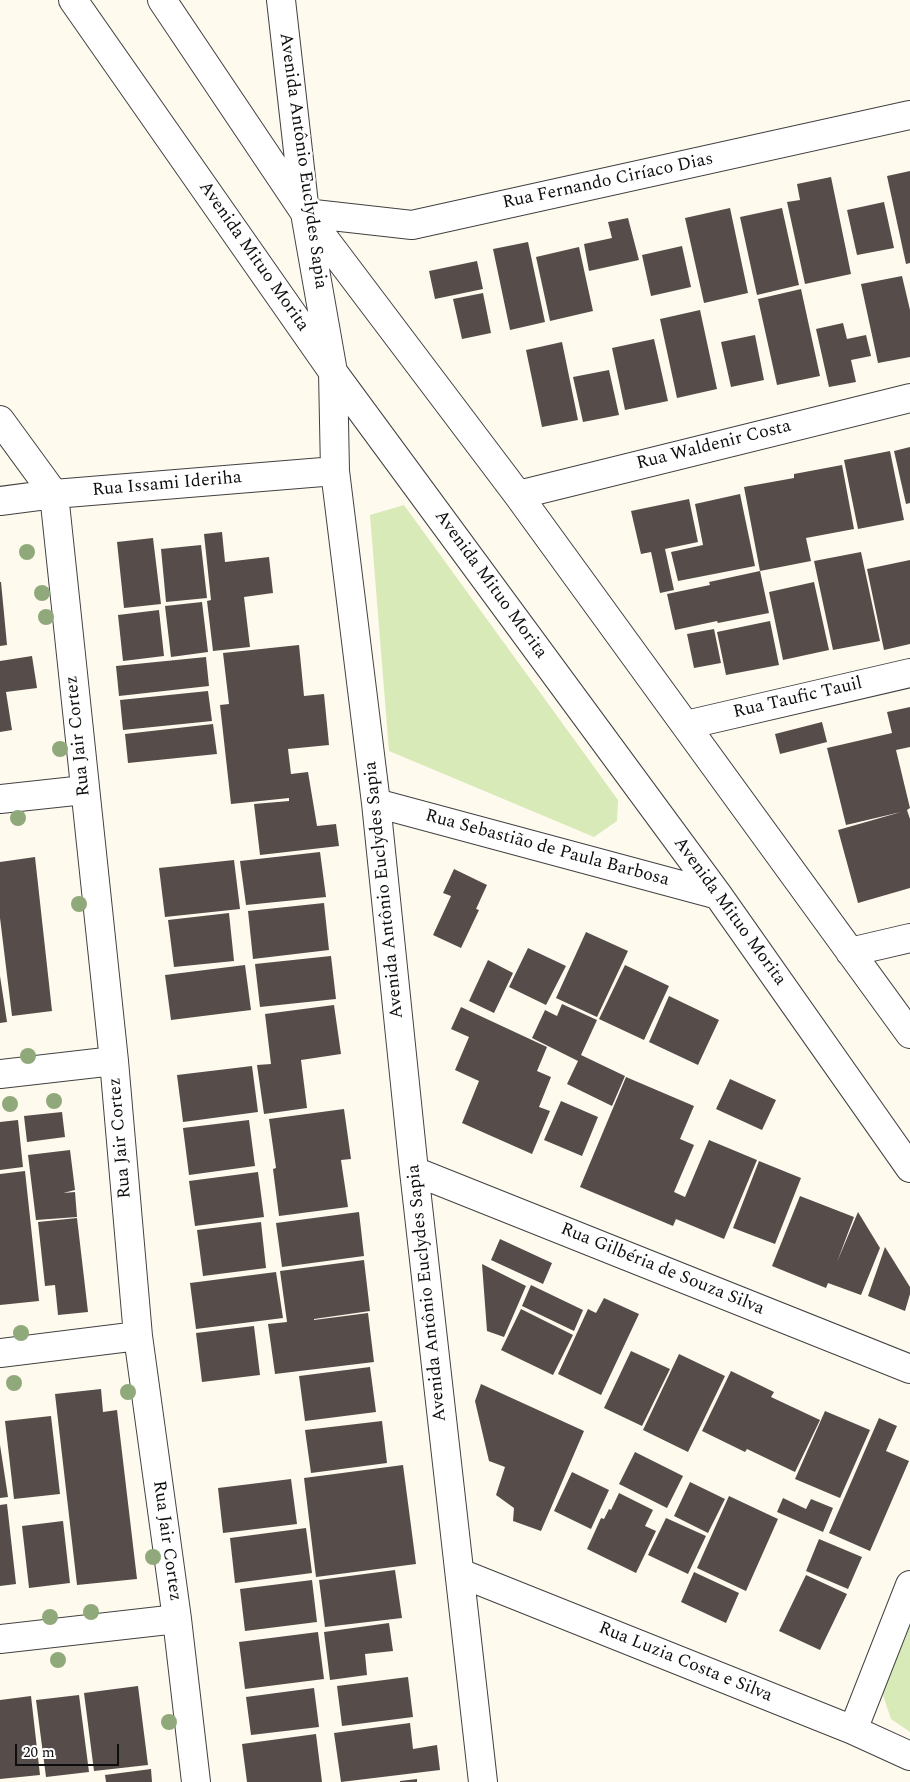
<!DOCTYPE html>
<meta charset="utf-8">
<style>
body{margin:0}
#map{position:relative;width:910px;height:1782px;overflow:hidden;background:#fffaee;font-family:Spectral,serif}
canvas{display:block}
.scale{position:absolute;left:15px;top:1744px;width:104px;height:22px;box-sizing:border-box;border:2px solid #0e0e0e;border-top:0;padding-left:6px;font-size:15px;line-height:18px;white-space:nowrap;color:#0e0e0e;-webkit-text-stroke:4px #fff;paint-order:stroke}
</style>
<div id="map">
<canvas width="910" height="1782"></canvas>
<div class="scale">20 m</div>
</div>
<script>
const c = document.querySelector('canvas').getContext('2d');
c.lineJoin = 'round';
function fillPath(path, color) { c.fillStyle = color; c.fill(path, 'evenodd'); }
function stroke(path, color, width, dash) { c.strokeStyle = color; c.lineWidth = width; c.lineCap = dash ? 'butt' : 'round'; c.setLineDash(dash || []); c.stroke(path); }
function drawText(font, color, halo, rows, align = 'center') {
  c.font = font + ' Spectral,serif'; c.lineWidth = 5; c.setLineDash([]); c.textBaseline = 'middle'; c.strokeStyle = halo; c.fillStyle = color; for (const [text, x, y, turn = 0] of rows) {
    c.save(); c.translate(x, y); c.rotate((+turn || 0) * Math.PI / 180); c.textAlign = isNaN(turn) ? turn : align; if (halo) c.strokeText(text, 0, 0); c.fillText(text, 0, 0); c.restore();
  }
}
fillPath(new Path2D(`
 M 404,505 L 618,800 L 617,821 L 594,837 L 389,751 L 370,515 Z
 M 910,1622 L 910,1732 L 891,1719 L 881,1689 Z`), '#d8eab7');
fillPath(new Path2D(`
 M 910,171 L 910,263 L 906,264 L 887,176 Z
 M 831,177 L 851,274 L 805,284 L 787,202 L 800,200 L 797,184 Z
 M 884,202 L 894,248 L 857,255 L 847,210 Z
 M 730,208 L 748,293 L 704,303 L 685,218 Z
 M 782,208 L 799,285 L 757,295 L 740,217 Z
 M 628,218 L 639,260 L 589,271 L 584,244 L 612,238 L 608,222 Z
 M 528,242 L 545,322 L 510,330 L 493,249 Z
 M 682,246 L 691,287 L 651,296 L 642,255 Z
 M 579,247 L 593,311 L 550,321 L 536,257 Z
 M 477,261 L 483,289 L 435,299 L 429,271 Z
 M 902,276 L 910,310 L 910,357 L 878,363 L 861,284 Z
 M 801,289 L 820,376 L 777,385 L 758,299 Z
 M 483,293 L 491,333 L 462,339 L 453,299 Z
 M 700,310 L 717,389 L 677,398 L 660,319 Z
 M 843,323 L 847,339 L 866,335 L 871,356 L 851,360 L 856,382 L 829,387 L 816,329 Z
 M 755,335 L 764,380 L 731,387 L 721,342 Z
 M 654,339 L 668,401 L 625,410 L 612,348 Z
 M 562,342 L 578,420 L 542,427 L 526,350 Z
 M 609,370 L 619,415 L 583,422 L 573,377 Z
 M 910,447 L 910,503 L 906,504 L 894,451 Z
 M 890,451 L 904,520 L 858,529 L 844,460 Z
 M 842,465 L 854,529 L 806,538 L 811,561 L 760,571 L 744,487 L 794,478 L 794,474 Z
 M 740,494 L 755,566 L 678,581 L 671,552 L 703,545 L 695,504 Z
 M 689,499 L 698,542 L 665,549 L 674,590 L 660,593 L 651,552 L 641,554 L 631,511 Z
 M 222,532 L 225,562 L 269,557 L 273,593 L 244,597 L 250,647 L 213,651 L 207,601 L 211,600 L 204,534 Z
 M 153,538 L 161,604 L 124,608 L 117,542 Z
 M 201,545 L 207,598 L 166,602 L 161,549 Z
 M 861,552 L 880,641 L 833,650 L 814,561 Z
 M 910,560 L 910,644 L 884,650 L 867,569 Z
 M 760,571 L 769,613 L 718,623 L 717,621 L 675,630 L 667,594 L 710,585 L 709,582 Z
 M 0,582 L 1,582 L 7,645 L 0,646 Z
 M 814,582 L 829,650 L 783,660 L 769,592 Z
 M 202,602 L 208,652 L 171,657 L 165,606 Z
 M 159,610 L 164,656 L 123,661 L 118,615 Z
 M 770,621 L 779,665 L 726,675 L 717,632 Z
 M 714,629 L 721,663 L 694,668 L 687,634 Z
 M 299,645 L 304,696 L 324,694 L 329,745 L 288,749 L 291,774 L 308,772 L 317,826 L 336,824 L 339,846 L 260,855 L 254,804 L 289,801 L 289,798 L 231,804 L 220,705 L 229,704 L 223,653 Z
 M 32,656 L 37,688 L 6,692 L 12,730 L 0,732 L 0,661 Z
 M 206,657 L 209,686 L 119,696 L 116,666 Z
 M 208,691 L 212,721 L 123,730 L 120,700 Z
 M 910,707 L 910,747 L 896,750 L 910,808 L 907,810 L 910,819 L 910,888 L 858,903 L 838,830 L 901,812 L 846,825 L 827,748 L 892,733 L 887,712 Z
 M 822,722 L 827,742 L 780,754 L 775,734 Z
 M 213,724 L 217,754 L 128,763 L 125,734 Z
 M 320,852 L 326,897 L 246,905 L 240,861 Z
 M 35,857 L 52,1011 L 12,1016 L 0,918 L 0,862 Z
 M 234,860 L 240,909 L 165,917 L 159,868 Z
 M 454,869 L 487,885 L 476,909 L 479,910 L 461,948 L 433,935 L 451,896 L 443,893 Z
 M 324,903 L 329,950 L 253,959 L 248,911 Z
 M 229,913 L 234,961 L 174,967 L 168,920 Z
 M 586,932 L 628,951 L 597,1017 L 556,998 Z
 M 528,948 L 566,966 L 546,1005 L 509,987 Z
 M 331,956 L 336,999 L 260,1007 L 255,964 Z
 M 488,960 L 513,973 L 494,1013 L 469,1001 Z
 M 245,965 L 251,1010 L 171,1020 L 165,975 Z
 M 625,965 L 669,986 L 644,1040 L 599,1019 Z
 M 0,976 L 7,1022 L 0,1023 Z
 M 669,996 L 719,1020 L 698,1065 L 649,1042 Z
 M 562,1004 L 597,1020 L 581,1055 L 625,1076 L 612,1106 L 567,1084 L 578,1061 L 532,1038 L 545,1010 L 557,1016 Z
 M 334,1005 L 341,1054 L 301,1060 L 307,1108 L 264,1114 L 257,1065 L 271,1064 L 265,1014 Z
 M 461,1007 L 547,1047 L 537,1071 L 551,1077 L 539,1107 L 550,1111 L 532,1154 L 462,1123 L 479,1081 L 455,1070 L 469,1037 L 451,1029 Z
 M 252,1066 L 258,1112 L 183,1122 L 177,1075 Z
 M 626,1077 L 694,1106 L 680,1139 L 694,1145 L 674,1192 L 685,1197 L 709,1140 L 757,1160 L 724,1239 L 676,1219 L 673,1226 L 580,1187 Z
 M 730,1079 L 776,1100 L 762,1130 L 716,1109 Z
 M 561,1101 L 598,1117 L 582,1156 L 544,1140 Z
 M 344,1109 L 351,1159 L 341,1160 L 348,1207 L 279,1216 L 273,1169 L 276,1168 L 269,1119 Z
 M 62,1112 L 65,1137 L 27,1142 L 24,1116 Z
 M 18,1120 L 23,1167 L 0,1170 L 0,1122 Z
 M 249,1120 L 255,1166 L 189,1175 L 183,1128 Z
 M 70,1150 L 75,1190 L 63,1193 L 75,1192 L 77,1217 L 36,1220 L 28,1155 Z
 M 759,1161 L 801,1178 L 775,1244 L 733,1228 Z
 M 25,1171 L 39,1301 L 0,1305 L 0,1174 Z
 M 258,1172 L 264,1217 L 195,1226 L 189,1181 Z
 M 800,1196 L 854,1217 L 837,1262 L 858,1212 L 880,1248 L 861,1295 L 828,1283 L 826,1288 L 772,1266 Z
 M 359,1212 L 364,1256 L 282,1267 L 276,1223 Z
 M 77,1218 L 88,1312 L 58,1315 L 55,1285 L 45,1286 L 38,1222 Z
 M 261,1222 L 266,1268 L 203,1276 L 197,1230 Z
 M 500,1239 L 552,1263 L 543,1284 L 491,1260 Z
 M 885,1247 L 910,1287 L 910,1294 L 905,1311 L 868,1296 Z
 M 364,1260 L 370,1311 L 314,1319 L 314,1320 L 368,1313 L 374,1362 L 275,1374 L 268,1324 L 287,1322 L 280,1271 Z
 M 482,1264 L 526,1286 L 504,1337 L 487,1331 Z
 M 276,1272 L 283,1318 L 196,1329 L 190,1283 Z
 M 531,1285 L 583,1310 L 574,1331 L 522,1306 Z
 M 604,1298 L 639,1314 L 601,1395 L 558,1374 L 588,1309 L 596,1313 Z
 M 521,1309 L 573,1335 L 553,1375 L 501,1350 Z
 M 254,1326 L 260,1375 L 202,1382 L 196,1333 Z
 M 631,1351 L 670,1369 L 642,1426 L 604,1408 Z
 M 679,1354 L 725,1376 L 688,1452 L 643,1430 Z
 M 370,1367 L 376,1412 L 305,1421 L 299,1376 Z
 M 731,1371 L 774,1392 L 771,1397 L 820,1420 L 795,1472 L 747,1449 L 745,1452 L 702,1431 Z
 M 481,1384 L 584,1431 L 541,1531 L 513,1521 L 514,1508 L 496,1495 L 505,1467 L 489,1461 L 475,1401 Z
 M 101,1389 L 103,1412 L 117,1410 L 137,1579 L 77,1585 L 55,1394 Z
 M 825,1411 L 870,1430 L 840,1498 L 795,1479 Z
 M 51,1416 L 60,1494 L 14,1499 L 5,1421 Z
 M 879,1418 L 897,1426 L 886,1451 L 909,1461 L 870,1551 L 829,1533 Z
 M 382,1421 L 387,1463 L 311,1473 L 305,1430 Z
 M 0,1445 L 8,1497 L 0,1498 Z
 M 635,1452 L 683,1476 L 667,1508 L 619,1484 Z
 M 403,1465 L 416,1564 L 316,1577 L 304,1478 Z
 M 572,1472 L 609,1490 L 591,1529 L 554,1511 Z
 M 291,1479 L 297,1524 L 223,1533 L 218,1488 Z
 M 690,1482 L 725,1499 L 708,1533 L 674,1516 Z
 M 619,1493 L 653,1510 L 645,1526 L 656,1531 L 636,1573 L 587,1549 L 601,1518 L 604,1519 L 609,1509 L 611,1510 Z
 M 729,1496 L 778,1519 L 746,1591 L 697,1568 Z
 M 783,1498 L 806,1509 L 811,1499 L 833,1508 L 823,1532 L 777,1512 Z
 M 7,1504 L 16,1584 L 0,1586 L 0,1505 Z
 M 666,1518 L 706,1536 L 688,1574 L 648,1555 Z
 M 63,1521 L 70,1583 L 29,1588 L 22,1526 Z
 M 306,1528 L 312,1573 L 235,1583 L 230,1538 Z
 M 819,1539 L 862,1557 L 848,1589 L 806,1571 Z
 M 395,1570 L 402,1618 L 325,1627 L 319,1580 Z
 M 694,1572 L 739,1593 L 726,1623 L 681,1602 Z
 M 806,1575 L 847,1594 L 820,1650 L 779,1631 Z
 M 312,1580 L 317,1622 L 245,1631 L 240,1589 Z
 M 389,1623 L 393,1651 L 365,1654 L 367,1675 L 330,1680 L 324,1632 Z
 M 318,1632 L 324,1679 L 245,1689 L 239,1642 Z
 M 408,1677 L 413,1717 L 342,1726 L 337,1686 Z
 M 138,1686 L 148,1765 L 94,1771 L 84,1693 Z
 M 314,1688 L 319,1727 L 251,1735 L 246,1697 Z
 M 79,1695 L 89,1772 L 46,1777 L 36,1700 Z
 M 31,1696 L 40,1775 L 0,1779 L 0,1700 Z
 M 410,1723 L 413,1749 L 437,1745 L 440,1770 L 341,1782 L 334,1733 Z
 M 316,1734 L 322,1782 L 247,1782 L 242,1744 Z
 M 151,1769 L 152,1782 L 106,1782 L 105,1775 Z
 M 417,1779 L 417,1782 L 400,1782 L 400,1781 Z`), '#564d4a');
const minor = new Path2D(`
 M 73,0 L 333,372 L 718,895 L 910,1168
 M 162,0 L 305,213 L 518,495 L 910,1034
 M 281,0 L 305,213 L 333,372 L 335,471 L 376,803 L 414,1171 L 483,1782
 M 305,213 L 412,225 L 910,115
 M 0,420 L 54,494 L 114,1061 L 138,1336 L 177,1619 L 196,1782
 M 518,495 L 910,398
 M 0,501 L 54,494 L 335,471
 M 686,725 L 910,673
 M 0,799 L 84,790
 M 376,803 L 718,895
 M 850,952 L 910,938
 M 0,1074 L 114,1061
 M 414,1171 L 910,1369
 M 0,1353 L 138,1336
 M 460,1573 L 853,1730 L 910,1756
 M 0,1639 L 177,1619
 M 853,1730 L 910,1585`);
stroke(minor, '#414141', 30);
stroke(minor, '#fff', 28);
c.fillStyle = '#90a97b';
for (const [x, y] of [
 [27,552],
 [42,593],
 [46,617],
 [60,749],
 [18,818],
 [79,904],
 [28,1056],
 [54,1101],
 [10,1104],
 [21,1333],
 [14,1383],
 [128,1392],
 [153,1557],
 [91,1612],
 [50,1617],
 [58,1660],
 [169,1722]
]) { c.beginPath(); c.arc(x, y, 8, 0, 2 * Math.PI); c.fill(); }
drawText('18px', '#0e0e0e', '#fff', [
 ["Avenida Antônio Euclydes Sapia",302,161,82],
 ["Rua Fernando Ciríaco Dias",608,182,-12],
 ["Avenida Mituo Morita",253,257,55],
 ["Rua Waldenir Costa",714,446,-14],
 ["Rua Issami Ideriha",167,485,-5],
 ["Avenida Mituo Morita",490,585,54],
 ["Rua Taufic Tauil",798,699,-13],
 ["Rua Jair Cortez",79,736,-96],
 ["Rua Sebastião de Paula Barbosa",547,849,15],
 ["Avenida Antônio Euclydes Sapia",385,890,-96],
 ["Avenida Mituo Morita",729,912,54],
 ["Rua Jair Cortez",121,1138,-95],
 ["Rua Gilbéria de Souza Silva",662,1270,22],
 ["Avenida Antônio Euclydes Sapia",428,1293,-96],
 ["Rua Jair Cortez",166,1541,82],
 ["Rua Luzia Costa e Silva",685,1663,22]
]);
</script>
